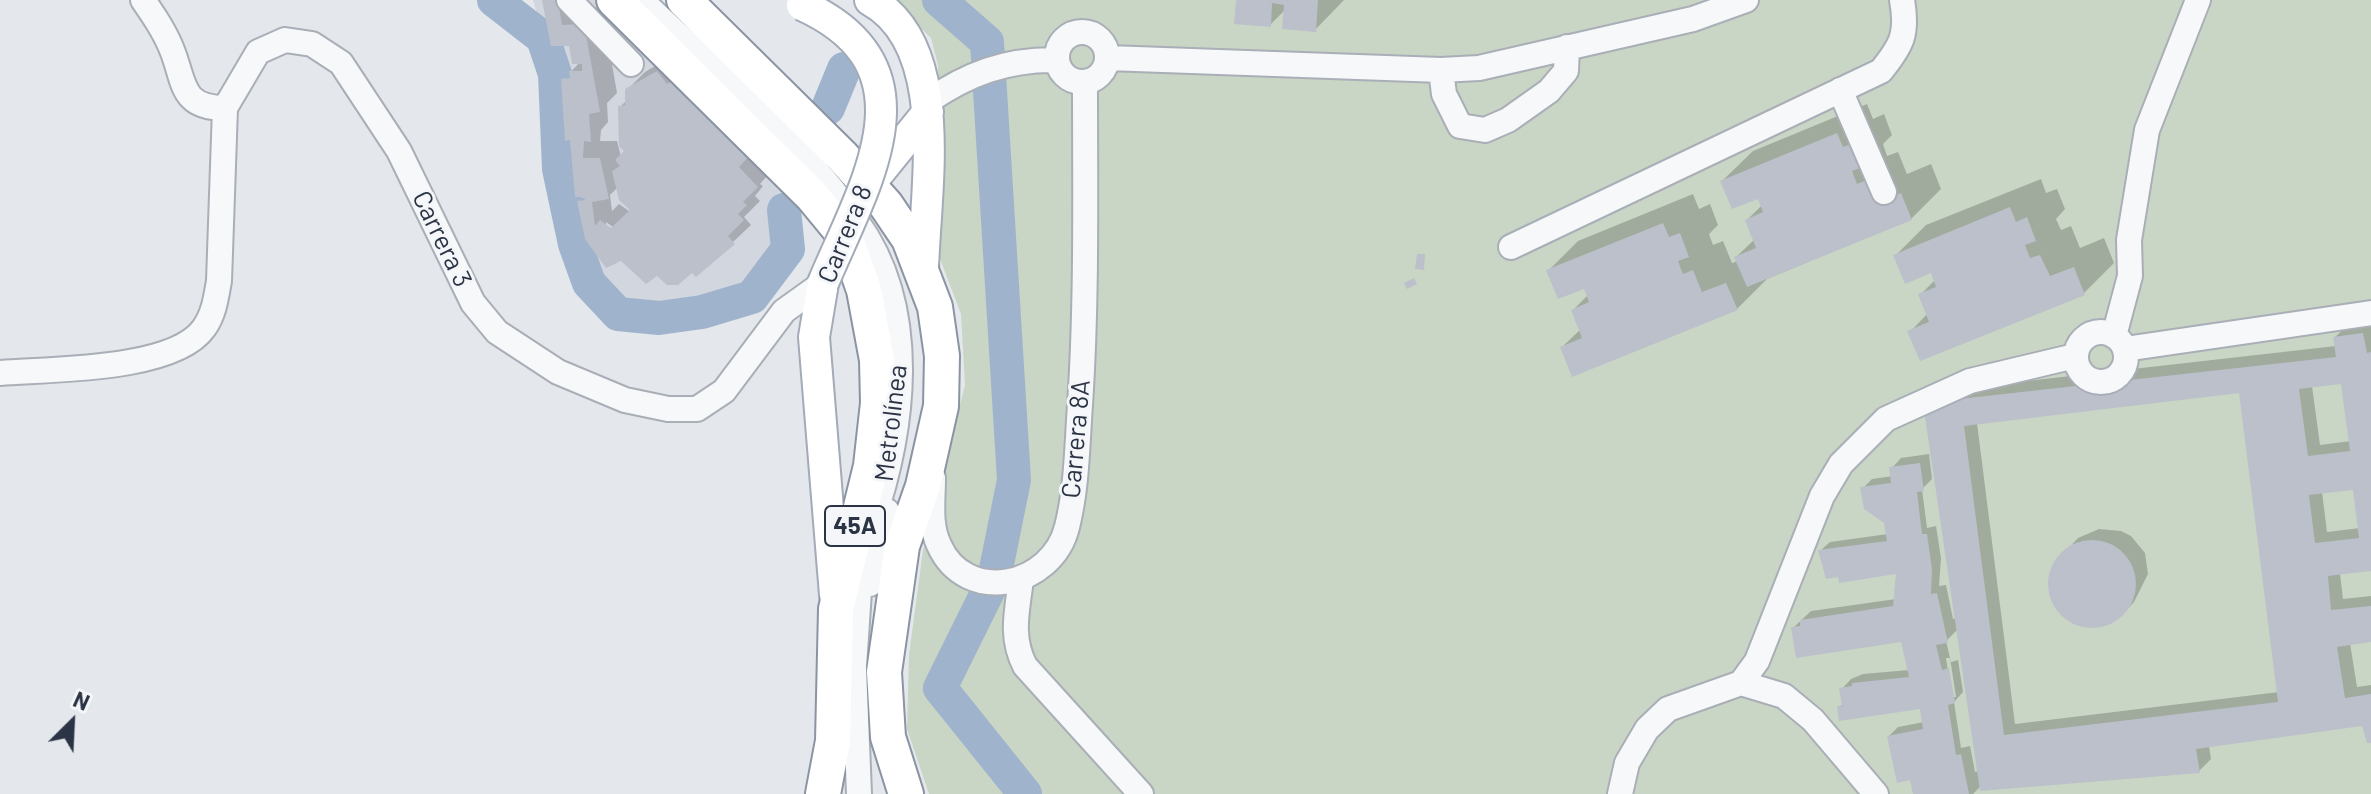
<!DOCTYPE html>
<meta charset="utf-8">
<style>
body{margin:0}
#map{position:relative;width:2371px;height:794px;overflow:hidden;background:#e4e7ec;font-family:Barlow,sans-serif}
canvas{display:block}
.north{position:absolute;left:32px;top:682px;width:80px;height:80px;-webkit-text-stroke:6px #f4f6f9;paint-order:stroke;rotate:24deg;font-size:22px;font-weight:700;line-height:32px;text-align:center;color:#2b3445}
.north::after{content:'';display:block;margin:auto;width:28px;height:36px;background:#2b3445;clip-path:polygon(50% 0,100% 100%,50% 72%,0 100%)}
</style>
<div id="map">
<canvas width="2371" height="794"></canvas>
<div class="north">N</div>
</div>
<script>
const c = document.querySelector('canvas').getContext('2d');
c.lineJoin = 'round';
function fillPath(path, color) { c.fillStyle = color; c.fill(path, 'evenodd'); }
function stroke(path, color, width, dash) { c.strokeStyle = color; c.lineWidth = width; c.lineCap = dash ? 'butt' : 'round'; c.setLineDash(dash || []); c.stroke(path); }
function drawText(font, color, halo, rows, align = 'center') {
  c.font = font + ' Barlow,sans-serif'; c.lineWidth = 6; c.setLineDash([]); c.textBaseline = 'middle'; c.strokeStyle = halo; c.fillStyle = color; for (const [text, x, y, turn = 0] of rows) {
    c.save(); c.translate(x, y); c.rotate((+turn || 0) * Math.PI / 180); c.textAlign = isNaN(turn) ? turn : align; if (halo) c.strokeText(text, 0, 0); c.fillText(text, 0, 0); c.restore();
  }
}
fillPath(new Path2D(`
 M 533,0 L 599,0 L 792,192 L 784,210 L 788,249 L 752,297 L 702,312 L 659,318 L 618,314 L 589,283 L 575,244 L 559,169 L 555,74 Z`), '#d2d6de');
fillPath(new Path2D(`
 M 892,0 L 2371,0 L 2371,794 L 929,794 L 907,729 L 909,655 L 923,550 L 965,385 L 961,314 L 937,251 L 938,65 L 931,38 Z`), '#c9d6c5');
fillPath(new Path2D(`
 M 544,0 L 580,9 L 602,7 L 617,93 L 607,103 L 608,122 L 601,130 L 600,141 L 617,141 L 621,157 L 627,151 L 620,107 L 627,100 L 627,90 L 645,72 L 675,54 L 774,168 L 760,184 L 763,186 L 755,196 L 760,201 L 744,217 L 751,225 L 733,242 L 692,271 L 657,274 L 587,238 L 579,202 L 586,195 L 563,80 L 580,62 ZM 618,187 L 631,208 L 629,211 L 619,204 L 612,211 L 610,195 ZM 606,222 L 620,232 L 606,227 Z
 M 1238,0 L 1344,0 L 1315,30 L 1286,9 L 1270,25 Z
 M 1867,104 L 1873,119 L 1884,114 L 1892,135 L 1883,144 L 1887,156 L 1898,152 L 1907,174 L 1931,164 L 1941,189 L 1911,219 L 1767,279 L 1737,309 L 1562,347 L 1581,329 L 1573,310 L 1588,295 L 1585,286 L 1548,271 L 1578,241 L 1693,194 L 1699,209 L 1710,204 L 1718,225 L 1709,234 L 1713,245 L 1723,241 L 1732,263 L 1738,261 L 1736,257 L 1755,239 L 1747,220 L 1762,205 L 1759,196 L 1722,181 L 1753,151 Z
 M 2041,179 L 2046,193 L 2057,189 L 2065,209 L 2056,219 L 2061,230 L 2071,226 L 2080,248 L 2104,238 L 2114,263 L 2084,293 L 1910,332 L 1928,313 L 1920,295 L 1936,279 L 1932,270 L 1896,255 L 1926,225 Z
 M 2371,322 L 2371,569 L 2340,574 L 2343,599 L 2371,596 L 2371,639 L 2350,643 L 2357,687 L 2371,685 L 2371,741 L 2363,724 L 2209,746 L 2211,759 L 2199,771 L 1981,786 L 1973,794 L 1915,794 L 1911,778 L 1889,736 L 1898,727 L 1924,722 L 1926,706 L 1839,707 L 1844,703 L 1842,689 L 1851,679 L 1863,674 L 1909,670 L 1903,640 L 1793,628 L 1811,611 L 1896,599 L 1898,572 L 1839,575 L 1820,551 L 1830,542 L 1888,534 L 1885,521 L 1863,488 L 1872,479 L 1893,476 L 1892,468 L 1901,458 L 1929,454 L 1932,479 L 1922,489 L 1927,528 L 1936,526 L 1941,558 L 1939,586 L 1946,585 L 1953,619 L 1957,618 L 1938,391 L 2336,346 L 2335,337 L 2348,325 ZM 2343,382 L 2351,441 L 2320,445 L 2312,386 ZM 2241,391 L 2279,692 L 2015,724 L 1977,423 ZM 2355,488 L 2360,528 L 2327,532 L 2322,492 ZM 1958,629 L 1979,771 L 1975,772 L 1970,746 L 1961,748 L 1954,702 L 1963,692 L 1958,660 L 1951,662 L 1946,641 ZM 1946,658 L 1950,658 L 1956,697 L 1952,697 Z
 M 2099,529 L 2121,531 L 2131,536 L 2145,553 L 2148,574 L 2134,602 L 2121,616 L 2102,625 L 2070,620 L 2062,613 L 2051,593 L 2050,582 L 2057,560 L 2065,552 L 2078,538 Z`), '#0003');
stroke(new Path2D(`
 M 494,0 L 543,38 L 555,74 L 559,169 L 575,244 L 589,283 L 618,314 L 659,318 L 702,312 L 752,297 L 788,249 L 784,210
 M 939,0 L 987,42 L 1014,480 L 994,579 L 940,688 L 1025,794
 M 828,108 L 844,69`), '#9fb4cc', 34);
fillPath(new Path2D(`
 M 542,0 L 558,0 L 562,25 L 584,24 L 600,112 L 589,114 L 591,142 L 584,141 L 583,158 L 600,158 L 609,199 L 592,202 L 595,226 L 600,220 L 611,228 L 630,210 L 619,200 L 612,171 L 620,166 L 615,160 L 624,151 L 619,146 L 618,106 L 625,105 L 625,89 L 657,71 L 667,84 L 674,80 L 752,153 L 739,167 L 758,187 L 743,202 L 747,205 L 738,214 L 744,220 L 728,236 L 735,244 L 696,277 L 692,273 L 678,285 L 667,285 L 657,276 L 646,284 L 621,261 L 606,268 L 585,239 L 577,201 L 585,200 L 583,197 L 575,197 L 570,140 L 565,141 L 561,79 L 570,78 L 569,71 L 582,71 L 582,64 L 572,64 L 569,46 L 551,46 Z
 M 1236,0 L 1318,0 L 1316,32 L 1282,29 L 1284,5 L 1272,3 L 1271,27 L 1234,24 Z
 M 1837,133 L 1843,147 L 1854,143 L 1863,167 L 1852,171 L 1857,184 L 1867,180 L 1876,202 L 1901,193 L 1912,220 L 1747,287 L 1734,257 L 1756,248 L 1745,220 L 1763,212 L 1758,199 L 1732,209 L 1720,181 Z
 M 2010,207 L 2016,222 L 2027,217 L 2036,241 L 2025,245 L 2030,258 L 2040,255 L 2050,276 L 2074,267 L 2085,295 L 1920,361 L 1907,331 L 1929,322 L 1918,294 L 1936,287 L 1931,273 L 1905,284 L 1893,255 Z
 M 1663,223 L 1669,237 L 1680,233 L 1689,257 L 1678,261 L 1683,274 L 1693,270 L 1702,292 L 1726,283 L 1738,310 L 1572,377 L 1560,347 L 1582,338 L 1571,310 L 1589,302 L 1584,289 L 1558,299 L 1546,270 Z
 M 1417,254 L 1425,254 L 1424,270 L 1415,269 Z
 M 1414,278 L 1417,284 L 1407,289 L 1404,283 Z
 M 2363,333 L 2367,353 L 2371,352 L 2371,571 L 2328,576 L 2331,610 L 2371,606 L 2371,642 L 2337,647 L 2345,698 L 2371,694 L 2371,743 L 2367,743 L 2362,726 L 2196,749 L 2200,773 L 1980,791 L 1923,403 L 2336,357 L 2333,337 ZM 2341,384 L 2350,451 L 2308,456 L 2299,389 ZM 2239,393 L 2278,702 L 2004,735 L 1964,426 ZM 2353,490 L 2359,538 L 2315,543 L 2309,495 Z
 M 1920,463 L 1924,491 L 1917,492 L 1922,534 L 1927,534 L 1932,569 L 1931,594 L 1937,593 L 1948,643 L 1936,645 L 1942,670 L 1949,668 L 1955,703 L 1948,705 L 1956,755 L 1961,754 L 1969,794 L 1913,794 L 1910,780 L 1897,783 L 1887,736 L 1923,729 L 1920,709 L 1839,721 L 1837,706 L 1842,706 L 1839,688 L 1852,686 L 1852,683 L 1909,677 L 1901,642 L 1796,658 L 1791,627 L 1800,626 L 1800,620 L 1893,606 L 1896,574 L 1839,583 L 1838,577 L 1826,579 L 1818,550 L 1887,541 L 1884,523 L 1864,509 L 1860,487 L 1891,483 L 1889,467 Z
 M2048 584a44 44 0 1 1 88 0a44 44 0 1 1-88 0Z`), '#bbc0ca');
const minor = new Path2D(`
 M 143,0 C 154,16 165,32 172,50 C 185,82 180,108 225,108 L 258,52 L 285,40 L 312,44 L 341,63 L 399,151 L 473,303 L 497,332 L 558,372 L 625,400 L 668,409 L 697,409 L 724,391 L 784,311 L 823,283
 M 569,0 L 631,64
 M 641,0 C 714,70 798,138 857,222 C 920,310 904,430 871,526
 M1057 57a25 25 0 1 1 50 0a25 25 0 1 1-50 0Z
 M 1108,58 L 1441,70 L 1479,68 L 1693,19 L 1746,0
 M 1441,70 L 1444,94 L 1460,126 L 1485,130 L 1508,120 L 1549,91 L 1566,71 L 1567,47
 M 1840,90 L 1884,192
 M 927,102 C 967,74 1007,59 1057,60
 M 1511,247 L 1881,71 C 1902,45 1908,34 1902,0
 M2076 357a25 25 0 1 1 50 0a25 25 0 1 1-50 0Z
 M 2114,336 L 2130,276 L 2129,240 L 2147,130 L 2198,0
 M 2125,349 L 2371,313
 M 0,373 C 50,369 174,371 204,328 C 214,314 216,298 219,281 L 225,108
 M 933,478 C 933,501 929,524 939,545 C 966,606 1052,587 1067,527 C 1077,487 1077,446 1080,405 C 1087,298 1085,190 1085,82
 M 1021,580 C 1017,611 1010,637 1025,666 L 1141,794
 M 870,584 L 875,552 L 887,511
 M 1741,683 L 1757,661 L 1822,496 L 1841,464 L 1886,419 L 1970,381 L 2075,356
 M 859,794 L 854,667 L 861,561
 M 1620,794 L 1627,763 L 1647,729 L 1668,709 L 1741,683 L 1784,696 L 1813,720 L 1876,794`);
const major = new Path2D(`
 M 870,0 C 952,45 925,190 923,270
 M 869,185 L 928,112
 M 823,283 L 814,337 L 835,595`);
const highway = new Path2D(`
 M 614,0 L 812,196 L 845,236 L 864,290 L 877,360 L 878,403 L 871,466 L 836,609 L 833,741 L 823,794
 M 684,0 L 842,156 L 886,205 L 909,239 L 935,307 L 942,356 L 941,406 L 923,486 L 902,546 L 884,672 L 888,737 L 906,794`);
stroke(minor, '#a9aeb7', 28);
stroke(major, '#a3abb8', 34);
stroke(highway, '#8b94a3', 38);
stroke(minor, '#f7f8fa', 24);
stroke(major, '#fff', 30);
stroke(highway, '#fff', 34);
const majorBridge = new Path2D(`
 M 802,5 C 939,67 865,183 823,283`);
stroke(majorBridge, '#a3abb8', 34, []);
stroke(majorBridge, '#fff', 30);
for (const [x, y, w] of [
 [855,526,60]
]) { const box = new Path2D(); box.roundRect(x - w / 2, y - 20, w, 40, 6); c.fillStyle = '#f4f6f9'; c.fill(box); stroke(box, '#2b3445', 2); }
drawText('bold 24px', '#2b3445', null, [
 ["45A",855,526]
]);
drawText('26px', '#2b3445', '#f4f6f9', [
 ["Carrera 8",845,234,-68],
 ["Carrera 3",442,239,64],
 ["Metrolínea",891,423,-83],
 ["Carrera 8A",1076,439,-85]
]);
</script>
